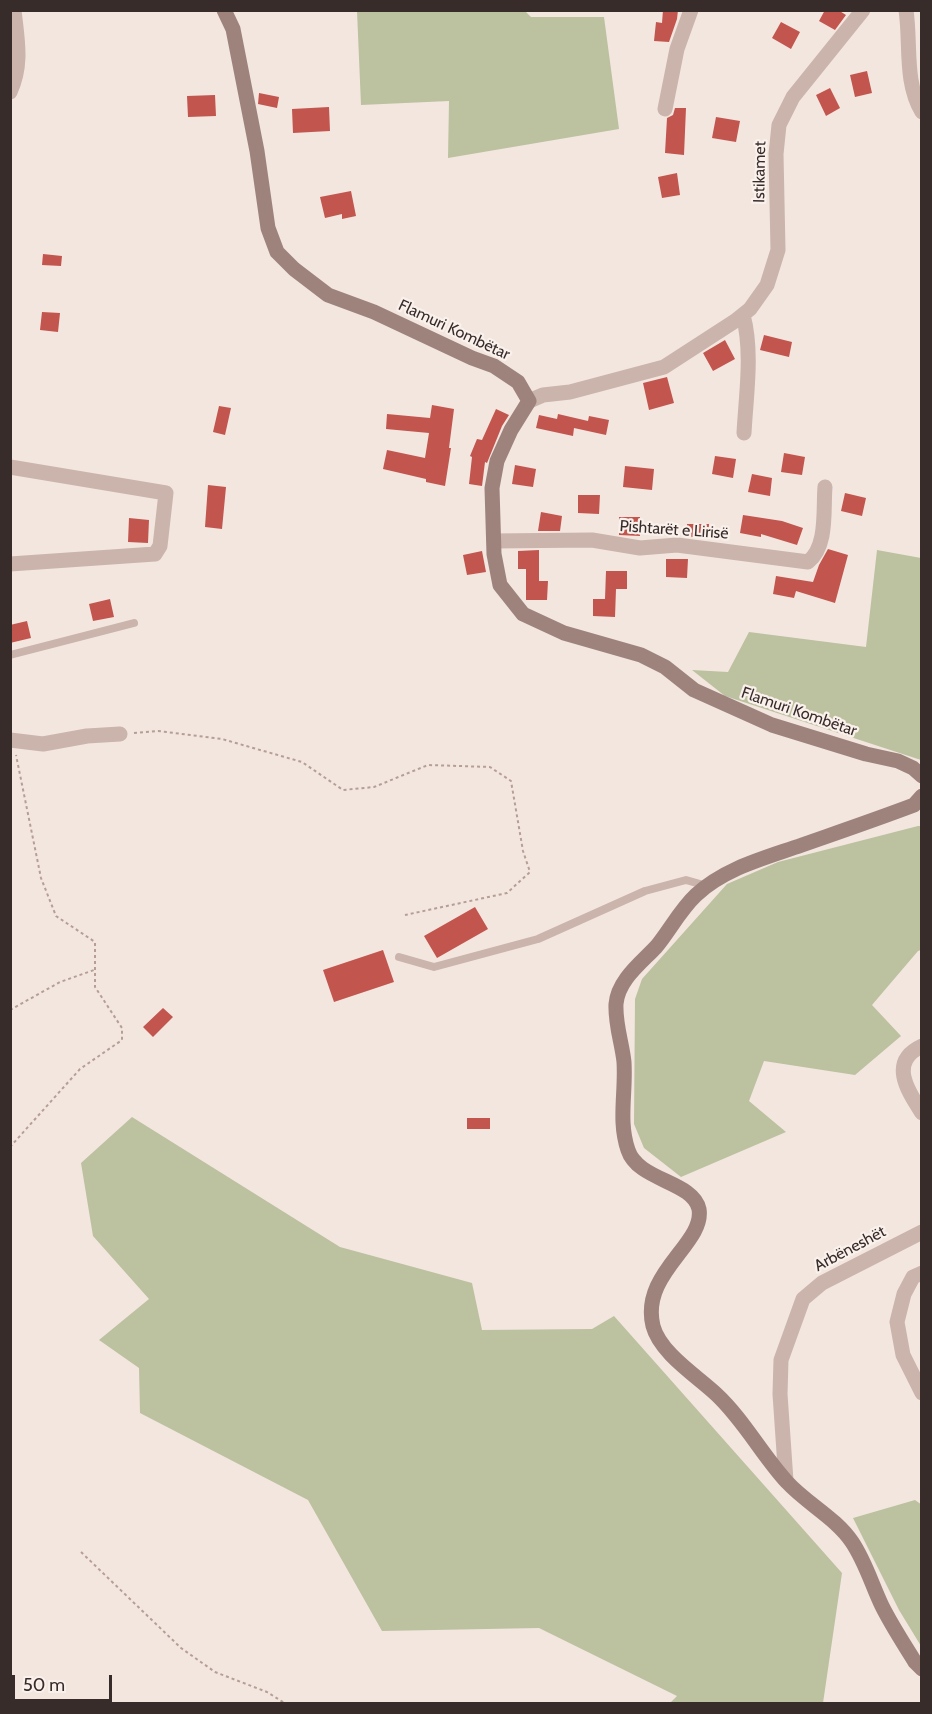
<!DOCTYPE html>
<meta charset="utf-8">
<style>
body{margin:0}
#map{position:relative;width:932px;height:1714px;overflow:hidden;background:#f2e6df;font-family:Cabin,sans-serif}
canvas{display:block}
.frame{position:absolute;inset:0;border:12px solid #382c2a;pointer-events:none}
.scale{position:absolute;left:12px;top:1675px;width:100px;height:27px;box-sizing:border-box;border:3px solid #382c2a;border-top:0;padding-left:8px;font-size:18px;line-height:21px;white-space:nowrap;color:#382c2a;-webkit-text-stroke:4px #faf1ec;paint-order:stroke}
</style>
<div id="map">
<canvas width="932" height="1714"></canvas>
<div class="frame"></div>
<div class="scale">50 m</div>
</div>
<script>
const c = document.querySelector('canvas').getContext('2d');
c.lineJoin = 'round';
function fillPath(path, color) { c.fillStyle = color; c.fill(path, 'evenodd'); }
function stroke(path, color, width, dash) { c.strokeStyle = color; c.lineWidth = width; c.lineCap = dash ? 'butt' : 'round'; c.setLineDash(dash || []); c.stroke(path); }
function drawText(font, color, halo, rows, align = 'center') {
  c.font = font + ' Cabin,sans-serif'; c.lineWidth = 4.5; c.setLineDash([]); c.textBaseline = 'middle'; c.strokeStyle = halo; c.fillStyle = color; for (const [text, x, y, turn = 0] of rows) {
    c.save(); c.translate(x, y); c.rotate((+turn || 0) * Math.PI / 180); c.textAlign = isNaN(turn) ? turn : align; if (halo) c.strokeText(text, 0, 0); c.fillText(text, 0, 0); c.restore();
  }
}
fillPath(new Path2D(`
 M 524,10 L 531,17 L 604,17 L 619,129 L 448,158 L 449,101 L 361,105 L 357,11 Z
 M 877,550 L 921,558 L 921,760 L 725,696 L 692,670 L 728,672 L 749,632 L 866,647 Z
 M 918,826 L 922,826 L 921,950 L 918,951 L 872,1005 L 901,1036 L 855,1075 L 764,1061 L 749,1101 L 786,1132 L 681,1177 L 644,1148 L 634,1124 L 635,999 L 642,979 L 727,884 L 778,862 Z
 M 132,1117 L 340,1247 L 472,1283 L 482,1330 L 592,1329 L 614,1316 L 842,1573 L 823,1703 L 670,1703 L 677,1696 L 539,1628 L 382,1631 L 308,1500 L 140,1413 L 139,1368 L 99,1340 L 149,1299 L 93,1236 L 81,1163 Z
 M 915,1500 L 922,1505 L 921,1646 L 899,1610 L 853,1518 Z`), '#bcc19f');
fillPath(new Path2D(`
 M 663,10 L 678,10 L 677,19 L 669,42 L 654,41 L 656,22 L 662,23 Z
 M 825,10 L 838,10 L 846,15 L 835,30 L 819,21 Z
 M 781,22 L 800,32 L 791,49 L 772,38 Z
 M 867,71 L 872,93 L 855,97 L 850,75 Z
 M 830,88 L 840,108 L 826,116 L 816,95 Z
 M 259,93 L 279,97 L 277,108 L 258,104 Z
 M 215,95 L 216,116 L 188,117 L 187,96 Z
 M 329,107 L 330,131 L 293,133 L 292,109 Z
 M 675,108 L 686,108 L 684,155 L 665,153 L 667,118 L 673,115 Z
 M 716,117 L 740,121 L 736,142 L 712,138 Z
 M 677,173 L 680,195 L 662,198 L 658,177 Z
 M 351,191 L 356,216 L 342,219 L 342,214 L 325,218 L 320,197 Z
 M 43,254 L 62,256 L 61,266 L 42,265 Z
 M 42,312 L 60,313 L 58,332 L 40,330 Z
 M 764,335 L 792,342 L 789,357 L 760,350 Z
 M 725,340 L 735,359 L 713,371 L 703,353 Z
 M 667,377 L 674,403 L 649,410 L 643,383 Z
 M 432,405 L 454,409 L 449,448 L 451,448 L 445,486 L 426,482 L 426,479 L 383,469 L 387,450 L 425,458 L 429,433 L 386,429 L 387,414 L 430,418 Z
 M 219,406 L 231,408 L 225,435 L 213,432 Z
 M 496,409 L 509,415 L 502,426 L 487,463 L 485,462 L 482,486 L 469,484 L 472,457 L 470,456 L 477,439 L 482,440 Z
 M 558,414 L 588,421 L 589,416 L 609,420 L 606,435 L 574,428 L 573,436 L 536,428 L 539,415 L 557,419 Z
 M 784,453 L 805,457 L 802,475 L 781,472 Z
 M 715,456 L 736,459 L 733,478 L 712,474 Z
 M 515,465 L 536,469 L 533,487 L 512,484 Z
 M 625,466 L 654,469 L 652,490 L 623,487 Z
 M 752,474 L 772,478 L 770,496 L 748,492 Z
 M 208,485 L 226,487 L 222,529 L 205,527 Z
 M 845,493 L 866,498 L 862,516 L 841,511 Z
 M 578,495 L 600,495 L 599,514 L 578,513 Z
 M 541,512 L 562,516 L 560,531 L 538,531 Z
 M 743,515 L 782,521 L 803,528 L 797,545 L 761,534 L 761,537 L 740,533 Z
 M 619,517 L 640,517 L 640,536 L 619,535 Z
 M 129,518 L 149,520 L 148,543 L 128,542 Z
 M 687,524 L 709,524 L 708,539 L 687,536 Z
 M 828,549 L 848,555 L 835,603 L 796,591 L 794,598 L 773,594 L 776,576 L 813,582 L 819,565 Z
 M 539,550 L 539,581 L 548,581 L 547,600 L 526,600 L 526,569 L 518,569 L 518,551 Z
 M 482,551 L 486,572 L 467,575 L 463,555 Z
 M 666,559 L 688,559 L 687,578 L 666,577 Z
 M 606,571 L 627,571 L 627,589 L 616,589 L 615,617 L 593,616 L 593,599 L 605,599 Z
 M 110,599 L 114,617 L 93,621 L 89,604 Z
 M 27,621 L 31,638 L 10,643 L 10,625 Z
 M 475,907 L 488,929 L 437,958 L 424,936 Z
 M 383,950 L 394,982 L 334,1002 L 323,970 Z
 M 163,1008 L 173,1017 L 153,1037 L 143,1027 Z
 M 467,1118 L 490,1118 L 490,1129 L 467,1129 Z`), '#c2554e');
stroke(new Path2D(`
 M 134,733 L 158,731 L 222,739 L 302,762 L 343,790 L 374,787 L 428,765 L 490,767 L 511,781 L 523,851 L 530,872 L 507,893 L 405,915
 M 10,1010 L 60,982 L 94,970
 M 10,1147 L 80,1069 L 122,1040 L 122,1028 L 95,987 L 95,942 L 56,916 L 41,878 L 16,755
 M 81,1552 L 181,1648 L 215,1672 L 267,1692 L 286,1704`), '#b69e95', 2, [3, 3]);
stroke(new Path2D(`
 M 10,655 L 134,623
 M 399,957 L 434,967 L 538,939 L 645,891 L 686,880 L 707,886`), '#cab4ab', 8);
stroke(new Path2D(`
 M 906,10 C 911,44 904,82 922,112
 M 10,92 C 23,64 17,39 14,10
 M 665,109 L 677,49 L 691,10
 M 743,315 C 753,352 746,395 744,433
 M 529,401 L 543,395 L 570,392 L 664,367 L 735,321 L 750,309 L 767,285 L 778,250 L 776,154 L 779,125 L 793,97 L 863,10
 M 10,467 L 166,493 L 160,546 L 155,554 L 10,564
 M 494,541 L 592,540 L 640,548 L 677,545 L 808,562 C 828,546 823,510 825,487
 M 10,740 L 43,744 L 87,736 L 120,734
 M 922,1046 C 888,1062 908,1091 922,1113
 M 922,1273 L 913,1277 L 904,1294 L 897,1322 L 903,1355 L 922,1393
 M 786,1481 L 780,1394 L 781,1360 L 803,1299 L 822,1283 L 922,1232`), '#cab4ab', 15);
stroke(new Path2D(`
 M 224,10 L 233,29 L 257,151 L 268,228 L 277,252 L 294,269 L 328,295 L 374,312 L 472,358 L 494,366 L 518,382 L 529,401 L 511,430 L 497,461 L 492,488 L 494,554 L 500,585 L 523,614 L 564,633 L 641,655 L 665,667 L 694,690 L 772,725 L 866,754 L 898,761 L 913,768 L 922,776
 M 922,796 L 914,805 C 877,819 839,832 802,845 C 765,858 725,868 696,895 C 680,910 670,930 656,947 C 641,963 618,980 616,1004 C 615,1024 622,1043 624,1062 C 626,1093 618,1121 628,1150 C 638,1181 693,1181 699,1209 C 705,1244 640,1273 653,1326 C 660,1353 697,1376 716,1394 C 744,1420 762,1455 787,1482 C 806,1503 836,1518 852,1542 C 865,1561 872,1585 882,1606 C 892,1626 904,1644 915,1662 L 922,1669`), '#9e837d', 15);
drawText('16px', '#382c2a', '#faf1ec', [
 ["Istikamet",760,172,-89],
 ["Flamuri Kombëtar",454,330,25],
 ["Pishtarët e Lirisë",674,530,4],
 ["Flamuri Kombëtar",799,712,19],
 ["Arbëneshët",850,1249,-28]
]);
</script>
